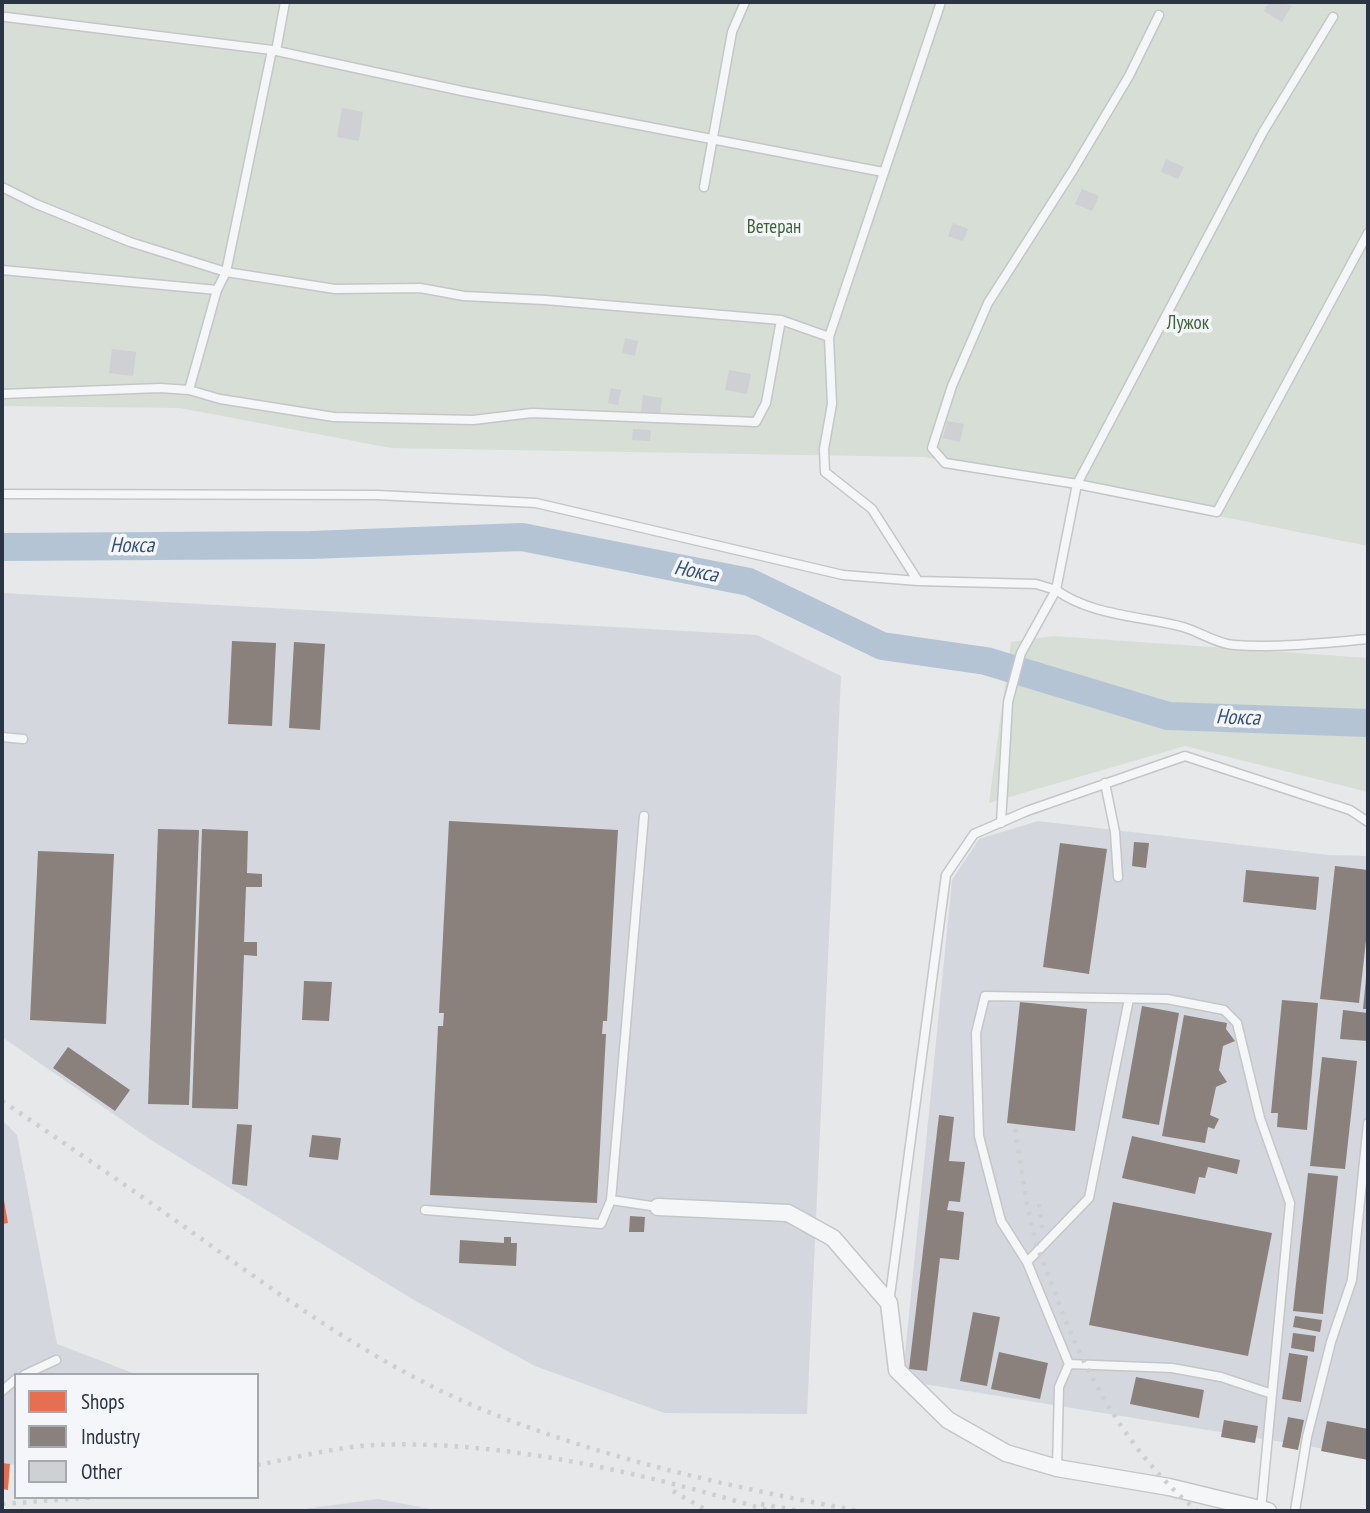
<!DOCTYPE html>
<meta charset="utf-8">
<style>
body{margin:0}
#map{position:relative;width:1370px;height:1513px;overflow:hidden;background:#e6e8ea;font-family:"PT Sans Narrow",sans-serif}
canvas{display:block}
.frame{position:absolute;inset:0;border:4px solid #2b3445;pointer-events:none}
.legend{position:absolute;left:14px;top:1373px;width:245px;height:126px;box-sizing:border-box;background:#f4f6f9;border:2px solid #a4a8b1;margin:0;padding:9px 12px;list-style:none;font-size:21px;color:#2b3445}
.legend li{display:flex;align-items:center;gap:14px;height:35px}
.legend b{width:35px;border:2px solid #a4a8b1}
</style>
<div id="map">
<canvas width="1370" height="1513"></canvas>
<div class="frame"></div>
<ul class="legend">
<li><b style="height:19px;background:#e76f51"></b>Shops</li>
<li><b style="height:19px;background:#8a817c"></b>Industry</li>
<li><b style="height:19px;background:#ced0d3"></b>Other</li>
</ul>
</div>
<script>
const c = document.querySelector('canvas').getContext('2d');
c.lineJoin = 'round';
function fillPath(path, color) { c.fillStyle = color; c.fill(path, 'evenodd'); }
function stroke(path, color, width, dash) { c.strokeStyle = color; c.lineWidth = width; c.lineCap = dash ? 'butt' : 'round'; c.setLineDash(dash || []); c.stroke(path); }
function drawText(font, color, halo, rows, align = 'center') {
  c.font = font + ' "PT Sans Narrow",sans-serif'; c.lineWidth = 7; c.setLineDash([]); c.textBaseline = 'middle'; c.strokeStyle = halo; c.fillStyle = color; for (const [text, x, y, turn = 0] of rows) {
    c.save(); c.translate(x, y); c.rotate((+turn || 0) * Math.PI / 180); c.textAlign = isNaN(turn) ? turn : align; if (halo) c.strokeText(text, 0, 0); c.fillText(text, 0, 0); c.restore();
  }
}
fillPath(new Path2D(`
 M 2,593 L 757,635 L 841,676 L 807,1414 L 664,1413 L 535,1366 L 414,1300 L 151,1140 L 2,1037 Z
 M 1038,821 L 1328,855 L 1368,856 L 1368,1456 L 924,1384 L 904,1365 L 952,880 L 979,839 Z
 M 2,1120 L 17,1135 L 57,1344 L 138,1375 L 16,1375 L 16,1464 L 2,1466 Z
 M 378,1499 L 441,1511 L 289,1511 Z`), '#d4d7dd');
fillPath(new Path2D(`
 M 2,2 L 1368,2 L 1368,546 L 924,457 L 391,448 L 180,408 L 2,406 Z
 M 1053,636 L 1368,658 L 1368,792 L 1185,746 L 989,803 L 1011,642 Z`), '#d6ded6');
fillPath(new Path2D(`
 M 2,1189 L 8,1223 L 2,1224 Z
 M 2,1463 L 10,1464 L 8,1490 L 2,1489 Z`), '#e76f51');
fillPath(new Path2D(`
 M 232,641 L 276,643 L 272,726 L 228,724 Z
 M 294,642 L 325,644 L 320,730 L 289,728 Z
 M 449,821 L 618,830 L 607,1021 L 603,1021 L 602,1034 L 606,1034 L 597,1203 L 430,1195 L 438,1026 L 443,1026 L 444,1013 L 439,1013 Z
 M 158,829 L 199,830 L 189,1105 L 148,1104 Z
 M 202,829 L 248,831 L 247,873 L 262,874 L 262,887 L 246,887 L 244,942 L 257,942 L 257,956 L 244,955 L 238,1109 L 192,1108 Z
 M 1134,842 L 1149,843 L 1146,868 L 1132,866 Z
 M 1060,843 L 1107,849 L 1089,974 L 1043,967 Z
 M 38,851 L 114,854 L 106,1024 L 30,1020 Z
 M 1335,866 L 1368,870 L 1368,923 L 1359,1003 L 1320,999 Z
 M 1246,870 L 1319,877 L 1316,910 L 1243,902 Z
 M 1366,978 L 1368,978 L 1368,1009 L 1363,1009 Z
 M 304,981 L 332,982 L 329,1021 L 302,1020 Z
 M 1282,1000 L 1318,1003 L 1307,1130 L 1277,1127 L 1278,1113 L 1271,1113 Z
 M 1020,1002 L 1087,1009 L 1075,1131 L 1007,1123 Z
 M 1142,1006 L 1179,1013 L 1159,1125 L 1122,1118 Z
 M 1343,1010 L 1368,1013 L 1368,1041 L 1340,1039 Z
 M 1184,1015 L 1227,1023 L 1226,1029 L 1235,1041 L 1223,1046 L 1219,1070 L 1227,1082 L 1216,1087 L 1210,1115 L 1219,1119 L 1214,1129 L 1208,1127 L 1205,1143 L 1162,1136 Z
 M 68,1047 L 130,1090 L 115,1111 L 53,1068 Z
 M 1322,1057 L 1357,1061 L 1345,1169 L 1310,1166 Z
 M 939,1115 L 954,1117 L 949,1161 L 965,1162 L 960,1202 L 949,1201 L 947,1210 L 964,1212 L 959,1260 L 940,1258 L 927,1371 L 909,1369 Z
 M 237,1124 L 252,1125 L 247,1186 L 232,1184 Z
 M 312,1135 L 341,1138 L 338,1160 L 309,1157 Z
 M 1132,1136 L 1240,1160 L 1237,1174 L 1208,1167 L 1205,1178 L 1199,1177 L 1195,1194 L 1122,1178 Z
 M 1308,1173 L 1338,1176 L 1323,1314 L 1293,1311 Z
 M 1113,1202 L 1272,1233 L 1248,1356 L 1089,1325 Z
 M 630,1216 L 645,1217 L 644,1232 L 629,1232 Z
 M 504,1237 L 511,1237 L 511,1243 L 517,1243 L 516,1266 L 459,1263 L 460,1240 L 504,1243 Z
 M 973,1312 L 1000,1317 L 987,1386 L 960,1381 Z
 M 1295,1316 L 1322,1320 L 1320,1332 L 1293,1327 Z
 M 1293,1333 L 1316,1336 L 1314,1352 L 1291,1348 Z
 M 999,1352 L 1048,1363 L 1040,1399 L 991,1389 Z
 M 1289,1353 L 1308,1356 L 1301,1402 L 1282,1399 Z
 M 1136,1377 L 1204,1390 L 1199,1418 L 1130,1404 Z
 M 1288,1417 L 1304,1420 L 1298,1450 L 1282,1447 Z
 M 1224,1420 L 1258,1426 L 1255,1443 L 1221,1437 Z
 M 1327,1421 L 1368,1429 L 1368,1460 L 1321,1451 Z`), '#8a817c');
stroke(new Path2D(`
 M 2,547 L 311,545 L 522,537 L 749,582 L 882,646 L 986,661 L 1168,716 L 1368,723`), '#b4c4d5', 28);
fillPath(new Path2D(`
 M 1269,2 L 1292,5 L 1282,22 L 1264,11 Z
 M 342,108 L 363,112 L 359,141 L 337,137 Z
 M 1166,159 L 1184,167 L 1178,179 L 1161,172 Z
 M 1082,189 L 1099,196 L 1092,211 L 1075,204 Z
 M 953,223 L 968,229 L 963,241 L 948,236 Z
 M 625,338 L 638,341 L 635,356 L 622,353 Z
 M 112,349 L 136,352 L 133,376 L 109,373 Z
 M 729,370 L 751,374 L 747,394 L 725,390 Z
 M 611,388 L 621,390 L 618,405 L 608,403 Z
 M 643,395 L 662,398 L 660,414 L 641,412 Z
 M 947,421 L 964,424 L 960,442 L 943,438 Z
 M 633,429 L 651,430 L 650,441 L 632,440 Z`), '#ced0d3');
const service = new Path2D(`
 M 941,2 L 829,337 L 832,404 L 824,449 L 825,472 L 872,509 L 918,581 L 1036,584 L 1056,590 L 1077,484 L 1263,132 L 1333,17
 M 1159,15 L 1129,76 L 1073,170 L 988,303 L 952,386 L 932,448 L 945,463 L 1077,484 L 1217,512 L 1368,233
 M 6,17 L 272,50 L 462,91 L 883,172
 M 276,51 L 285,2
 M 2,187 L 36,204 L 130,242 L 226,272 L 335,289 L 420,288 L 464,296 L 545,300 L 781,320 L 829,337
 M 704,187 L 732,32 L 745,2
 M 2,270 L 217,290
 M 189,390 L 220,399 L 334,417 L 473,420 L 532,413 L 756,422 L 766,403 L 781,320
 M 2,394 L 160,388 L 189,390 L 217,290 L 226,272 L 272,50
 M 2,494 L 377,495 L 536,503 L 843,575 L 918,581
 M 2,737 L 23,739
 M 1105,783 L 1115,832 L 1118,877
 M 644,816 L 611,1200 L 658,1207
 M 1001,823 L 1008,702 L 1021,653 L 1056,590 C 1092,616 1142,616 1183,627 C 1200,632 1217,644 1234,645 C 1279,648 1324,643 1368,639
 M 425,1210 L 601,1224 L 611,1200
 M 1027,1262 L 1089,1198 L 1129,999
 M 889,1303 L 946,875 L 974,834 L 1027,811 L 1185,756 L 1350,810 L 1368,822
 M 1069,1364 L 1172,1368 L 1221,1377 L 1272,1394
 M 24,1375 L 56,1360
 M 2,1391 L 16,1379
 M 1057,1468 L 1059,1387 L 1069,1364 L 1027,1262 L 1001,1221 L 979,1136 L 976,1033 L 985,996 L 1167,999 L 1224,1010 L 1237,1023 L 1260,1118 L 1290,1203 L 1261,1510
 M 1295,1511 L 1307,1437 L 1331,1342 L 1352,1280 L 1368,1123`);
const minor = new Path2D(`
 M 658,1207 L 788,1213 L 833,1238 L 889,1303 L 897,1370 L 948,1420 L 1006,1453 L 1057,1468 L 1169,1487 L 1268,1511`);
stroke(service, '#c4c6c8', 11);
stroke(minor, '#c4c6c8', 19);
stroke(service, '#f5f6f7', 8);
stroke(minor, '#f5f6f7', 16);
stroke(new Path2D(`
 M 2,1101 C 64,1143 127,1186 189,1230 C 284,1298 381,1369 491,1413 C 608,1460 735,1488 859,1511
 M 1015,1129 C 1021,1164 1025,1200 1034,1235 C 1038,1252 1046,1268 1052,1285 C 1083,1371 1126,1451 1197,1511
 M 1039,1204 L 1042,1228
 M 257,1465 C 295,1458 335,1447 373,1445 C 502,1439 647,1474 770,1511
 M 673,1491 L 708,1511
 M 2,1504 L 95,1497
 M 761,1504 L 800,1511
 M 363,1511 L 400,1511`), '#cecfd2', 4.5, [3.5, 7]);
drawText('19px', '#3f6138', '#f4f6f9', [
 ["Ветеран",774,228],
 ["Лужок",1188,324]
]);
drawText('italic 21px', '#34527a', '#f4f6f9', [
 ["Нокса",132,546],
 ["Нокса",696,572,11],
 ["Нокса",1238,718,2]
]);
</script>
